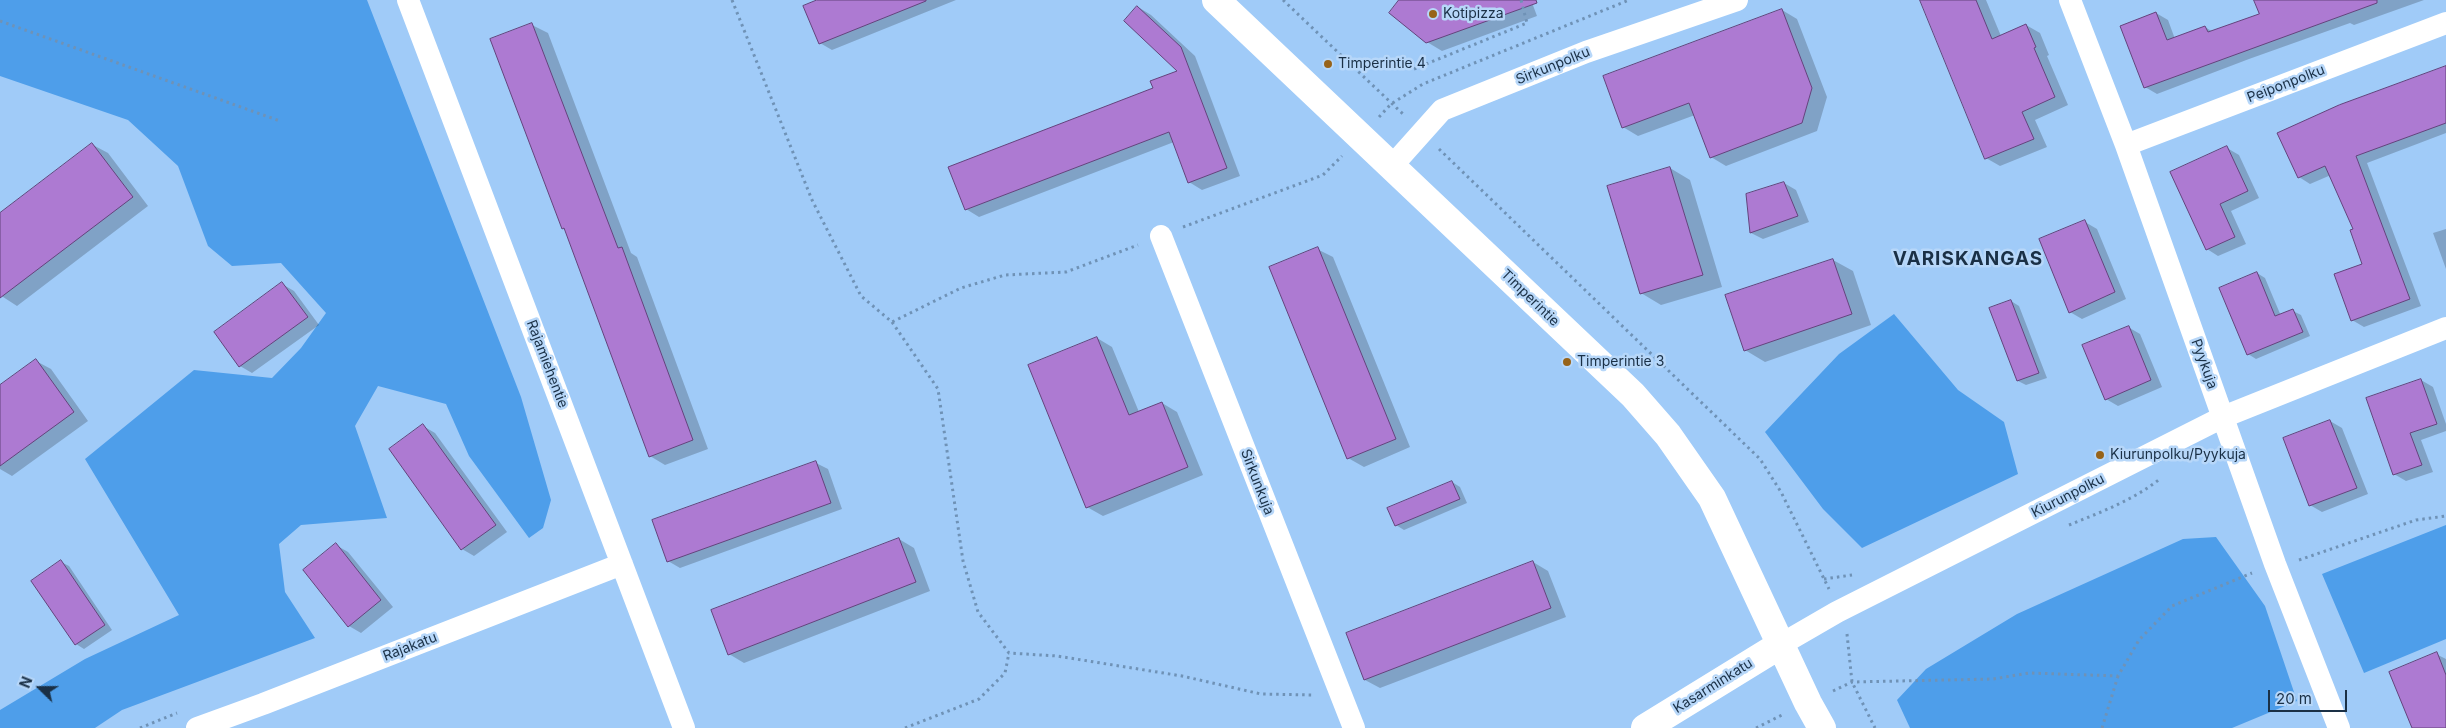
<!DOCTYPE html>
<style>
body{margin:0}
#map{position:relative;width:2446px;height:728px;overflow:hidden;background:#a0cbf8;font-family:Inter,sans-serif}
canvas{display:block}
.north{position:absolute;left:15px;top:663px;width:50px;height:50px;-webkit-text-stroke:4px #b7d7f9;paint-order:stroke;rotate:292deg;font-size:14px;font-weight:700;line-height:20px;text-align:center;color:#1a3046}
.north::after{content:'';display:block;margin:auto;width:18px;height:22px;background:#1a3046;clip-path:polygon(50% 0,100% 100%,50% 72%,0 100%)}
.scale{position:absolute;left:2268px;top:690px;width:79px;height:22px;box-sizing:border-box;border:2px solid #1a3046;border-top:0;padding-left:6px;font-size:15px;line-height:18px;white-space:nowrap;color:#1a3046;-webkit-text-stroke:4px #b7d7f9;paint-order:stroke}
</style>
<div id="map">
<canvas width="2446" height="728"></canvas>
<div class="north">N</div>
<div class="scale">20 m</div>
</div>
<script>
const c = document.querySelector('canvas').getContext('2d');
c.lineJoin = 'round';
function fillPath(path, color) { c.fillStyle = color; c.fill(path, 'evenodd'); }
function stroke(path, color, width, dash) { c.strokeStyle = color; c.lineWidth = width; c.lineCap = dash ? 'butt' : 'round'; c.setLineDash(dash || []); c.stroke(path); }
function drawText(font, color, halo, rows, align = 'center') {
  c.font = font + ' Inter,sans-serif'; c.lineWidth = 5; c.setLineDash([]); c.textBaseline = 'middle'; c.strokeStyle = halo; c.fillStyle = color; for (const [text, x, y, turn = 0] of rows) {
    c.save(); c.translate(x, y); c.rotate((+turn || 0) * Math.PI / 180); c.textAlign = isNaN(turn) ? turn : align; if (halo) c.strokeText(text, 0, 0); c.fillText(text, 0, 0); c.restore();
  }
}
fillPath(new Path2D(`
 M 0,0 L 367,0 L 521,397 L 551,500 L 543,528 L 529,538 L 469,456 L 446,404 L 378,386 L 355,426 L 387,518 L 301,525 L 279,544 L 285,592 L 315,638 L 122,710 L 95,728 L 0,728 L 0,710 L 85,659 L 179,615 L 85,459 L 194,370 L 272,378 L 301,348 L 326,313 L 281,263 L 232,266 L 208,246 L 178,166 L 128,120 L 0,76 Z
 M 1894,314 L 1958,390 L 2004,422 L 2018,474 L 1862,548 L 1823,509 L 1765,432 L 1839,354 Z
 M 2446,525 L 2446,639 L 2364,673 L 2322,574 Z
 M 2216,537 L 2265,606 L 2297,701 L 2232,728 L 1910,728 L 1897,700 L 1926,669 L 2017,614 L 2183,539 Z`), '#4e9eea');
fillPath(new Path2D(`
 M 820,0 L 956,0 L 832,50 L 820,43 Z
 M 1400,0 L 1531,0 L 1537,16 L 1442,51 L 1427,42 Z
 M 1921,0 L 1986,0 L 2001,36 L 2026,25 L 2040,33 L 2049,55 L 2047,56 L 2068,105 L 2035,120 L 2047,147 L 2000,166 L 1986,158 Z
 M 2255,0 L 2424,0 L 2354,25 L 2350,23 L 2249,59 L 2157,94 L 2145,87 L 2156,13 L 2168,20 L 2175,39 L 2205,27 L 2213,32 L 2261,15 Z
 M 1138,7 L 1151,15 L 1195,56 L 1240,176 L 1202,190 L 1189,182 L 1174,142 L 979,217 L 966,209 L 1179,71 Z
 M 1782,10 L 1797,19 L 1827,97 L 1817,131 L 1726,166 L 1711,157 L 1695,115 L 1638,136 L 1623,127 Z
 M 532,25 L 548,33 L 631,253 L 637,257 L 708,449 L 665,465 L 650,456 L 567,231 L 563,229 Z
 M 2446,66 L 2446,133 L 2367,163 L 2421,306 L 2364,327 L 2352,320 L 2364,264 L 2355,230 L 2331,175 L 2310,184 L 2299,177 Z
 M 93,145 L 108,153 L 148,206 L 17,306 L 0,295 L 0,215 Z
 M 2227,148 L 2239,155 L 2259,198 L 2231,211 L 2246,244 L 2218,256 L 2207,249 Z
 M 1670,168 L 1690,180 L 1722,287 L 1661,305 L 1641,293 Z
 M 1784,183 L 1796,190 L 1809,222 L 1763,239 L 1751,233 L 1748,195 Z
 M 2085,222 L 2097,229 L 2126,299 L 2082,319 L 2070,312 Z
 M 2446,229 L 2446,269 L 2433,233 Z
 M 1317,249 L 1333,257 L 1410,447 L 1364,467 L 1348,458 Z
 M 1833,260 L 1853,271 L 1871,325 L 1765,362 L 1745,350 Z
 M 2257,273 L 2265,278 L 2281,316 L 2293,311 L 2301,315 L 2310,336 L 2256,359 L 2248,354 Z
 M 282,284 L 294,291 L 319,325 L 252,373 L 240,366 L 216,333 Z
 M 2011,301 L 2019,306 L 2047,378 L 2026,385 L 2018,381 L 1991,309 Z
 M 2128,327 L 2140,334 L 2162,387 L 2118,406 L 2106,399 Z
 M 1097,338 L 1112,347 L 1139,412 L 1162,403 L 1177,412 L 1203,475 L 1103,516 L 1087,507 Z
 M 36,361 L 51,369 L 88,421 L 12,476 L 0,469 L 0,387 Z
 M 2421,380 L 2433,387 L 2446,424 L 2446,431 L 2421,440 L 2433,472 L 2406,481 L 2394,474 Z
 M 2330,421 L 2342,428 L 2368,494 L 2322,512 L 2310,505 Z
 M 423,426 L 435,433 L 507,532 L 474,556 L 462,549 Z
 M 816,463 L 828,469 L 842,509 L 680,568 L 668,561 Z
 M 1452,482 L 1460,487 L 1467,503 L 1404,530 L 1396,525 Z
 M 899,539 L 914,548 L 930,591 L 744,663 L 729,654 Z
 M 336,545 L 348,552 L 393,607 L 361,633 L 349,626 Z
 M 61,562 L 69,566 L 112,630 L 84,649 L 76,644 L 33,581 Z
 M 1533,562 L 1548,571 L 1566,617 L 1380,688 L 1365,680 Z
 M 2436,654 L 2446,659 L 2446,728 L 2413,728 Z`), '#0003');
const building = new Path2D(`
 M 817,0 L 926,0 L 926,1 L 819,44 L 803,6 Z
 M 1399,0 L 1536,0 L 1537,3 L 1426,43 L 1389,13 Z
 M 1920,0 L 1976,0 L 1992,39 L 2026,24 L 2036,47 L 2034,48 L 2055,97 L 2022,112 L 2034,139 L 1985,159 Z
 M 2254,0 L 2377,0 L 2377,3 L 2144,88 L 2120,26 L 2156,12 L 2167,40 L 2205,26 L 2208,32 L 2259,14 Z
 M 1137,6 L 1181,47 L 1227,168 L 1188,183 L 1169,132 L 965,210 L 948,167 L 1153,88 L 1150,81 L 1177,71 L 1124,21 Z
 M 1782,9 L 1812,88 L 1802,123 L 1710,158 L 1689,103 L 1622,128 L 1603,76 Z
 M 532,23 L 618,248 L 622,247 L 693,440 L 649,457 L 564,228 L 562,229 L 490,39 Z
 M 2446,66 L 2446,123 L 2356,156 L 2410,299 L 2351,321 L 2334,274 L 2362,264 L 2350,230 L 2353,229 L 2325,166 L 2298,178 L 2277,133 L 2339,105 Z
 M 92,143 L 133,197 L 0,298 L 0,213 Z
 M 2227,146 L 2248,191 L 2220,204 L 2235,237 L 2206,250 L 2170,172 Z
 M 1670,167 L 1703,275 L 1640,294 L 1607,186 Z
 M 1784,182 L 1798,216 L 1750,233 L 1746,194 Z
 M 2085,220 L 2115,292 L 2069,313 L 2039,239 Z
 M 1318,247 L 1396,439 L 1347,459 L 1269,267 Z
 M 1833,259 L 1852,314 L 1744,351 L 1725,295 Z
 M 2257,272 L 2275,316 L 2293,309 L 2303,332 L 2247,355 L 2219,288 Z
 M 282,282 L 308,317 L 239,367 L 214,332 Z
 M 2011,300 L 2039,373 L 2017,381 L 1989,308 Z
 M 2129,326 L 2151,380 L 2105,400 L 2082,345 Z
 M 1097,337 L 1129,415 L 1162,402 L 1188,467 L 1086,508 L 1028,365 Z
 M 36,359 L 74,412 L 0,466 L 0,385 Z
 M 2421,379 L 2437,424 L 2410,433 L 2422,465 L 2393,475 L 2366,398 Z
 M 2330,420 L 2357,488 L 2309,506 L 2283,438 Z
 M 423,424 L 496,525 L 461,550 L 389,449 Z
 M 816,461 L 831,503 L 667,562 L 652,520 Z
 M 1452,481 L 1460,499 L 1395,526 L 1387,508 Z
 M 899,538 L 916,582 L 728,655 L 711,610 Z
 M 336,543 L 381,600 L 348,627 L 303,570 Z
 M 61,560 L 105,625 L 75,645 L 31,581 Z
 M 1533,561 L 1551,608 L 1364,680 L 1346,633 Z
 M 2437,652 L 2446,675 L 2446,728 L 2412,728 L 2389,672 Z`);
fillPath(building, '#ad7ad2');
stroke(building, '#64437c', 1);
stroke(new Path2D(`
 M 732,0 L 812,200 L 861,296 L 892,322 L 961,288 L 1005,275 L 1066,272 L 1138,245
 M 1283,0 L 1404,115
 M 0,21 L 280,121
 M 1414,69 L 1527,23 L 1521,0
 M 1379,117 L 1391,104 L 1423,84 L 1629,0
 M 1439,149 L 1760,459 L 1781,492 L 1829,589
 M 1183,227 L 1323,175 L 1342,156
 M 892,322 L 938,389 L 963,561 L 978,612 L 1009,653 L 1057,656 L 1182,676 L 1261,694 L 1315,695
 M 2069,525 C 2101,512 2134,500 2161,478
 M 2299,560 L 2416,520 L 2446,516
 M 1824,579 L 1852,575
 M 1847,634 L 1852,682 L 1875,728
 M 1833,691 L 1852,682 L 1993,679 L 2029,673 L 2118,676 L 2139,640 L 2172,606 L 2252,573
 M 140,728 L 177,713
 M 905,728 L 979,699 L 1005,673 L 1009,653
 M 1756,728 L 1784,714
 M 2102,728 L 2118,676`), '#6f92b6', 3, [2.5, 4]);
stroke(new Path2D(`
 M 408,0 L 684,728
 M 2070,0 L 2126,145 L 2275,564 L 2339,728
 M 2126,145 L 2446,23
 M 1392,166 L 1442,110 L 1586,52 L 1737,0
 M 1161,236 L 1354,728
 M 1780,645 L 1837,612 L 2223,417 L 2446,328
 M 197,728 L 263,704 L 622,564`), '#fff', 22);
stroke(new Path2D(`
 M 1216,0 L 1633,395 L 1668,435 L 1712,498 L 1808,703 L 1822,728
 M 1645,728 L 1780,645`), '#fff', 28);
for (const [x, y, r, color] of [
 [1433,14,5,"#976319"],
 [1328,64,5,"#976319"],
 [1567,362,5,"#976319"],
 [2100,455,5,"#976319"]
]) { const dot = new Path2D(); dot.arc(x, y, r, 0, 2 * Math.PI); c.fillStyle = color; c.fill(dot); stroke(dot, '#b7d7f9', 2); }
drawText('14px', '#1a3046', '#b7d7f9', [
 ["Kotipizza",1443,14],
 ["Timperintie 4",1338,64],
 ["Timperintie 3",1577,362],
 ["Kiurunpolku/Pyykuja",2110,455]
], 'left');
drawText('14px', '#1a3046', '#b7d7f9', [
 ["Sirkunpolku",1553,66,-22],
 ["Peiponpolku",2286,84,-21],
 ["Timperintie",1530,298,44],
 ["Rajamiehentie",547,364,69],
 ["Pyykuja",2204,364,70],
 ["Sirkunkuja",1257,482,69],
 ["Kiurunpolku",2068,496,-27],
 ["Rajakatu",410,647,-21],
 ["Kasarminkatu",1713,686,-32]
]);
c.letterSpacing = '1px';
drawText('bold 19px', '#1a3046', '#b7d7f9', [
 ["VARISKANGAS",1968,259]
]);
c.letterSpacing = '0px';
</script>
